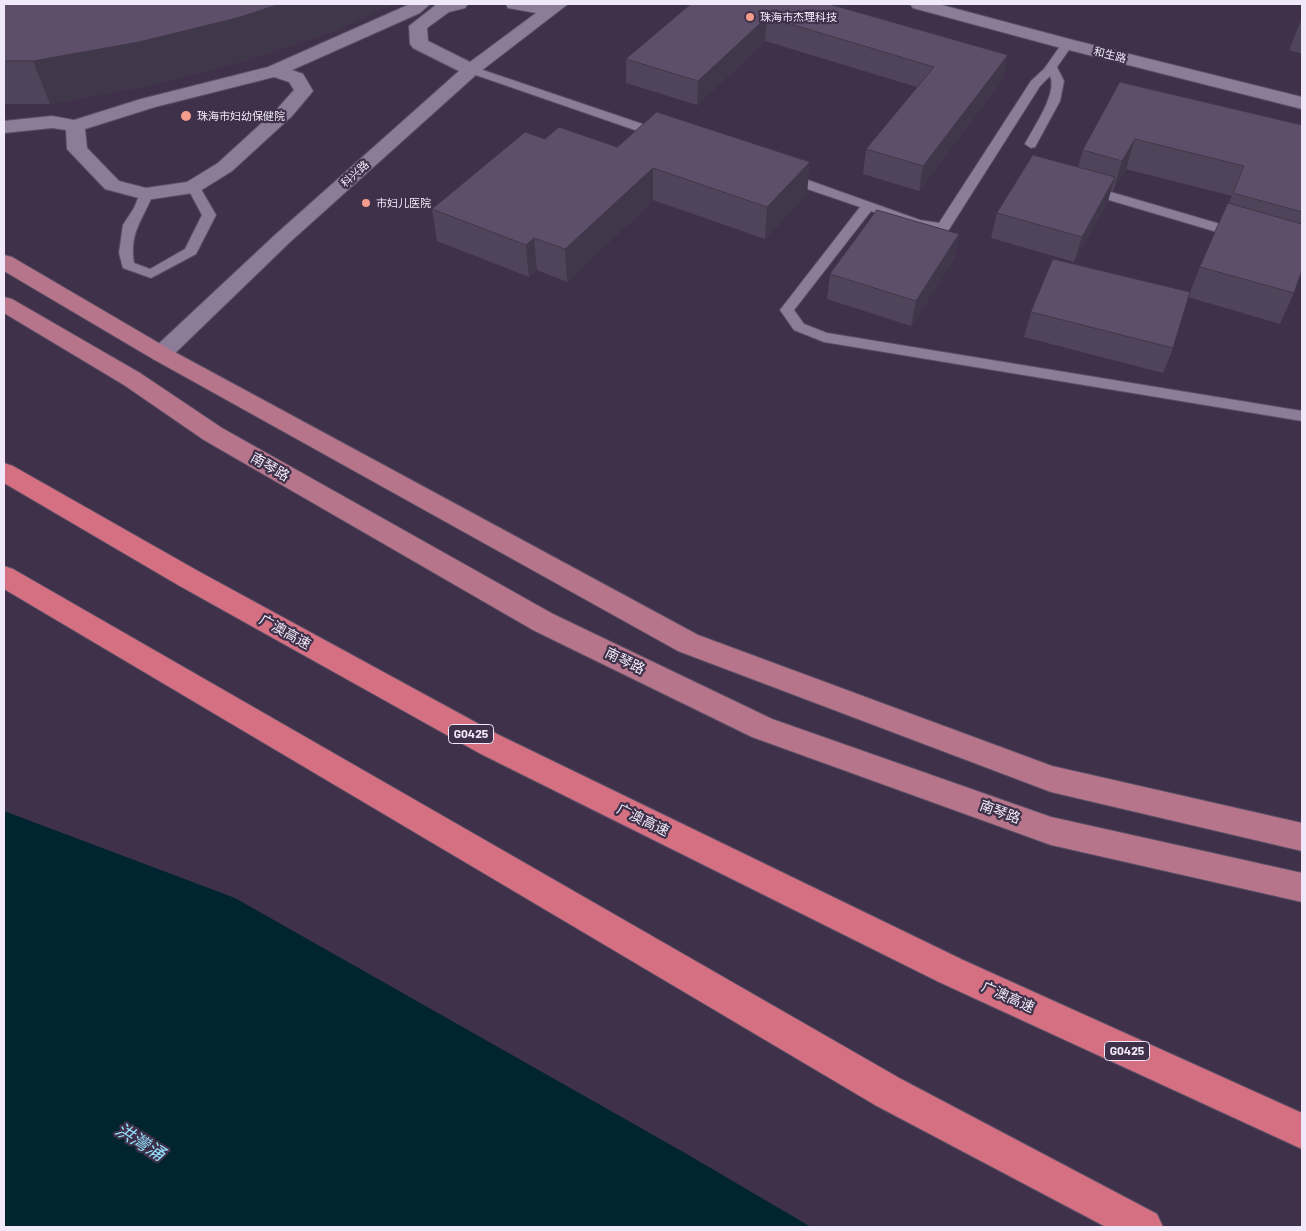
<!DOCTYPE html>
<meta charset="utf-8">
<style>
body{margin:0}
#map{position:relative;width:1306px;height:1231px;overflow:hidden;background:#3f314a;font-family:Barlow,sans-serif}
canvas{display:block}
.frame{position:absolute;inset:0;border:5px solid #f1e9f9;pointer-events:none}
</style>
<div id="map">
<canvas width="1306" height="1231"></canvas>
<div class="frame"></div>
</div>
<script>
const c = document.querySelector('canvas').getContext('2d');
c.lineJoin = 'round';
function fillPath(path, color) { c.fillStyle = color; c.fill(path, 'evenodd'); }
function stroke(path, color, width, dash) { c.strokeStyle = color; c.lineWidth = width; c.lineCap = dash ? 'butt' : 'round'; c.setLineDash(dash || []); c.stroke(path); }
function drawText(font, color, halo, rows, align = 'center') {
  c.font = font + ' Barlow,"Noto Sans SC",sans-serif'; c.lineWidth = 4.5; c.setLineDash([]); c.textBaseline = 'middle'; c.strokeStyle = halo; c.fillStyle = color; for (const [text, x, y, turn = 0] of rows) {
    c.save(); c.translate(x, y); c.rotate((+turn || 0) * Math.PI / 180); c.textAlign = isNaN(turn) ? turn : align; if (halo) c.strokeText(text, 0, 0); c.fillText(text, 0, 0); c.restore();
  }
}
fillPath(new Path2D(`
 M 4,811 L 235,898 L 685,1153 L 811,1227 L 4,1227 Z`), '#002530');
const lane = new Path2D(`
 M 1067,41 L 1073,44 L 1057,67 L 1064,81 L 1060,101 L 1035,147 L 1031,148 L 1025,144 C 1033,128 1058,93 1050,76 L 1040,86 L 948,231 L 943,232 L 912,227 L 871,211 L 794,310 L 804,324 L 827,333 L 1302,411 L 1302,421 L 824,342 L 794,330 L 780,310 L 860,207 L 781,180 L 780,177 L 781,174 L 791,174 L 920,220 L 939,223 L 1031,81 L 1044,69 L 1063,42 Z
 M 471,66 L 666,132 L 668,135 L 666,138 L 658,138 L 467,72 L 465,70 L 467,68 Z
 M 193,183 L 198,184 L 216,215 L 196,254 L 151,278 L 123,268 L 119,253 L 123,225 L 134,208 L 141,191 L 151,191 L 153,194 C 143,220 129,232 134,263 L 150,269 L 185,249 L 202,215 L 187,187 Z
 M 1087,185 L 1244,231 L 1246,234 L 1244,237 L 1234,237 L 1082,192 L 1081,189 Z`);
const street = new Path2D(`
 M 410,4 L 430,4 L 420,13 L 292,70 L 303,74 L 313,91 L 292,116 L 232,171 L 200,191 L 193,193 L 146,200 L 105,189 L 67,149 L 66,130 L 52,128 L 4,133 L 4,121 L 52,116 L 74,120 L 141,99 L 268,67 ZM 274,77 L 289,82 L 294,90 L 278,108 L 218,163 L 187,182 L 146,188 L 119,181 L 87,148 L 85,129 L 155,107 Z
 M 437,4 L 468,4 L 465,8 L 449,12 L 427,28 L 428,41 L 470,62 L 536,13 L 508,8 L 506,4 L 568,4 L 477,74 L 290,242 L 169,359 L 161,362 L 153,359 L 149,354 L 153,349 L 276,234 L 459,71 L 413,48 L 410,44 L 409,26 Z
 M 910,4 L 938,4 L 1073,40 L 1302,97 L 1302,109 L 1061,48 L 913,8 Z`);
const primary = new Path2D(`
 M 4,255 L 12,257 L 169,349 L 698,635 L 1052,766 L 1302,823 L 1302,851 L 1051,792 L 678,651 L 153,359 L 4,271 Z
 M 4,297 L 12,299 L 140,373 L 222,428 L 553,614 L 772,719 L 1051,817 L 1302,873 L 1302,902 L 1051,845 L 752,737 L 533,630 L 204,440 L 124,385 L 4,313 Z`);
const highway = new Path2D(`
 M 4,463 L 13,466 L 198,571 L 499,735 L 963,960 L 1302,1113 L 1302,1149 L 939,982 L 479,753 L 178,585 L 4,483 Z
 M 4,566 L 13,569 L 901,1079 L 1157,1214 L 1163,1227 L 1106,1227 L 875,1105 L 4,589 Z`);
stroke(lane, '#5a4f64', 2);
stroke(street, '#5a4f64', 2);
stroke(primary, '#5a4f64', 2);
stroke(highway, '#5a4f64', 2);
fillPath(lane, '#8b7c98');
fillPath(street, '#8b7c98');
fillPath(primary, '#b7758b');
fillPath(highway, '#d57083');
fillPath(new Path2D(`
 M 4,4 L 340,29 L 247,60 L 152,85 L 50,104 L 4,104 Z
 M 691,4 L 829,4 L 1003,79 L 919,191 L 863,174 L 866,149 L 917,87 L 765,41 L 697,105 L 626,83 L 626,59 Z
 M 1302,18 L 1302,54 L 1289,50 Z
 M 1120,82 L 1302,125 L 1302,270 L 1294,293 L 1280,324 L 1188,297 L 1200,267 L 1232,196 L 1126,169 L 1113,191 L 1111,190 L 1108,201 L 1074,262 L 991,238 L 997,213 L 1078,167 L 1083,150 Z
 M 545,139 L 617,147 L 807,194 L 765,239 L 653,200 L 567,282 L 537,270 L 529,277 L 437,241 L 432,209 Z
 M 959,234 L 954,259 L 911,326 L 827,299 L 830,274 Z
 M 1031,312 L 1173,348 L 1163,373 L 1024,337 Z`), '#50445a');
fillPath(new Path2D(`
 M 280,4 L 395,4 L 340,29 L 247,60 L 152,85 L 50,104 L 33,61 Z
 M 767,17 L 765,41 L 697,105 L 698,81 Z
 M 1008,55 L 1003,79 L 919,191 L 923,166 Z
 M 1135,139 L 1126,169 L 1113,191 L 1122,161 Z
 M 810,162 L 807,194 L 765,239 L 767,207 Z
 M 653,168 L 653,200 L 567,282 L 565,249 Z
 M 1115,177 L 1108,201 L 1074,262 L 1082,237 Z
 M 959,234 L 954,259 L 911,326 L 916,301 Z
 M 534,238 L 537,270 L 529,277 L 526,245 Z`), '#41374a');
const building = new Path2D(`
 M 4,4 L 280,4 L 237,18 L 139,42 L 33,61 L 4,61 Z
 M 691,4 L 829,4 L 1008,55 L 923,166 L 866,149 L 934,67 L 767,17 L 698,81 L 626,59 Z
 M 1120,82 L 1302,125 L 1302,212 L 1233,193 L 1244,166 L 1135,139 L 1122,161 L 1083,150 Z
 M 657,112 L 810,162 L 767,207 L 653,168 L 565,249 L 534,238 L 526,245 L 432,209 L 525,132 L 545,139 L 559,127 L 617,147 Z
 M 1033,155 L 1115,177 L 1082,237 L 997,213 Z
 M 1228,203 L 1302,224 L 1302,270 L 1294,293 L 1200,267 Z
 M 877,210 L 959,234 L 916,301 L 830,274 Z
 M 1053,259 L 1190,292 L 1173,348 L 1031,312 Z`);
fillPath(building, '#5d4f69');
stroke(building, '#41374a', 1);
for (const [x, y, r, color] of [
 [750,17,5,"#f49d8c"],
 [186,116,6,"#f49d8c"],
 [366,203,5,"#f49d8c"]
]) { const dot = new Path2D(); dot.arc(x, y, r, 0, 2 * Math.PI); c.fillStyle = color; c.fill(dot); stroke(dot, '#3f314a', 2); }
drawText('11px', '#f1e9f9', '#3f314a', [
 ["珠海市杰理科技",760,17],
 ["珠海市妇幼保健院",197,116],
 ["市妇儿医院",376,203]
], 'left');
drawText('11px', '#f1e9f9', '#3f314a', [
 ["和生路",1110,55,14],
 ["科兴路",355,174,-42]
]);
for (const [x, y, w] of [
 [471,734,45],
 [1127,1051,45]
]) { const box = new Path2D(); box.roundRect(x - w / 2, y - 9.5, w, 19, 4); c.fillStyle = '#3f314a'; c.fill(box); stroke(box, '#f1e9f9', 1); }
drawText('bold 12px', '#f1e9f9', null, [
 ["G0425",471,734],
 ["G0425",1127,1051]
]);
drawText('14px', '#f1e9f9', '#3f314a', [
 ["南琴路",270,467,30],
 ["广澳高速",285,632,29],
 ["南琴路",625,661,26],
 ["南琴路",1000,812,20],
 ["广澳高速",643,820,26],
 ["广澳高速",1008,997,24]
]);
drawText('italic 18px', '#92e2fe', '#3f314a', [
 ["洪灣涌",140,1142,32]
]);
</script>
